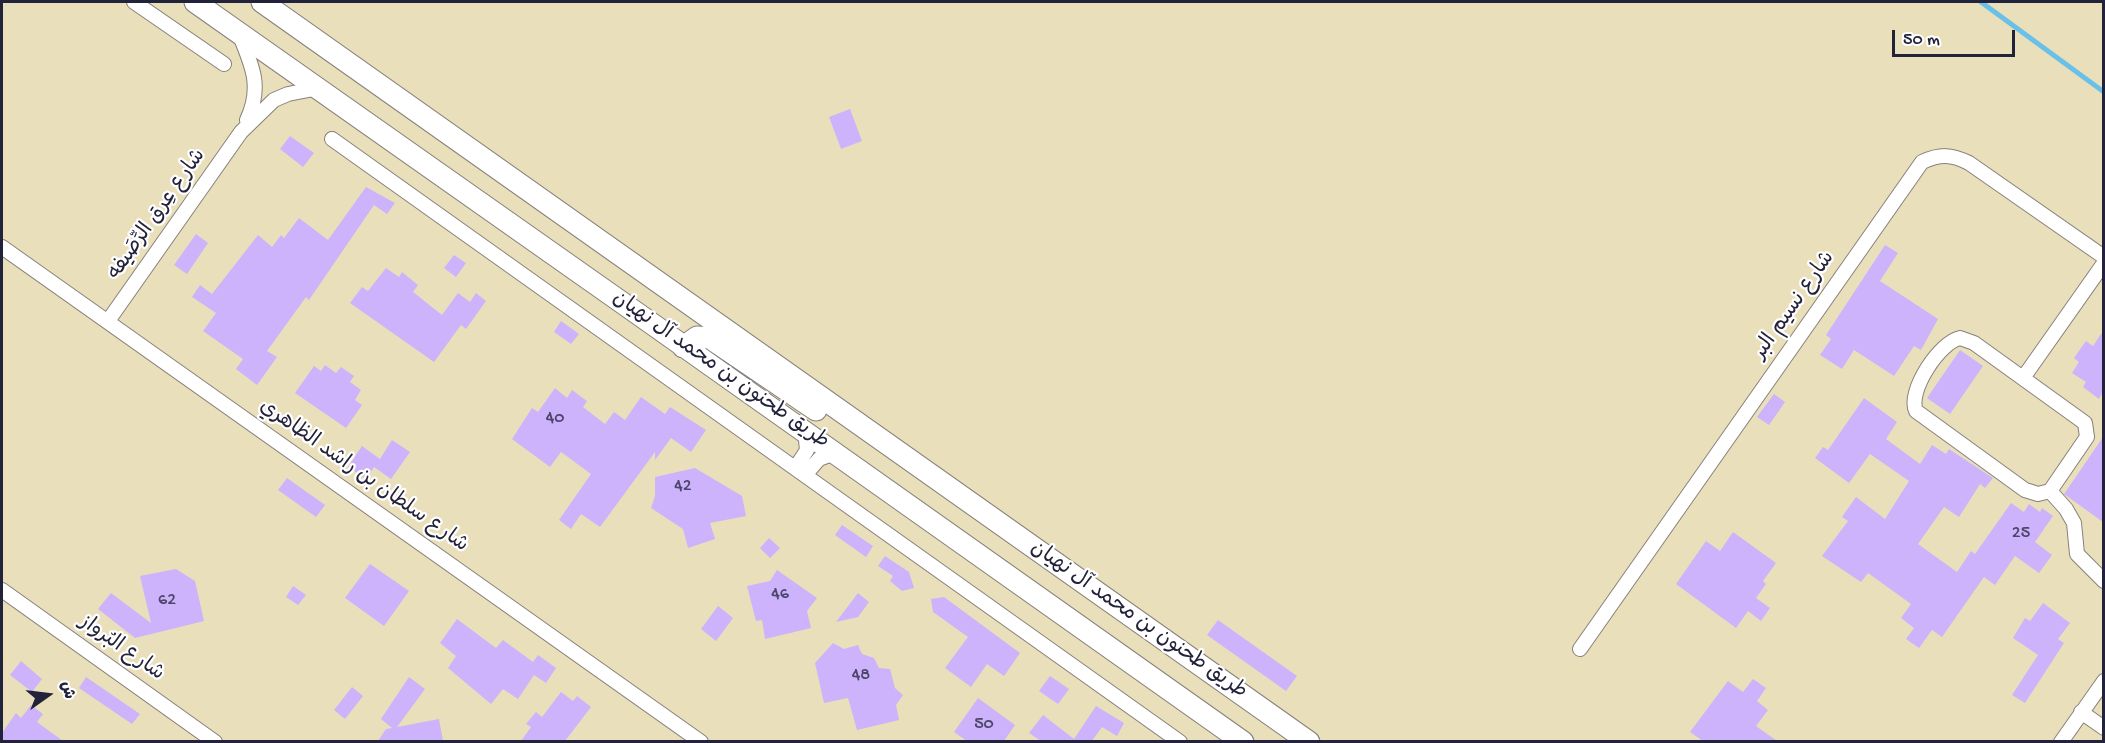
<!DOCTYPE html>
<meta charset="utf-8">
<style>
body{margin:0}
#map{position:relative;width:2105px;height:743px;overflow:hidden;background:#eadfbb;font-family:"Gochi Hand","Playpen Sans Arabic",sans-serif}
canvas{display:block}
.frame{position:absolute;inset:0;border:3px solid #22223b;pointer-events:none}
.north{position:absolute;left:18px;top:665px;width:60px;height:60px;-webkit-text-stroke:4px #fff;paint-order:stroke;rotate:76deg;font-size:16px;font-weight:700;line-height:24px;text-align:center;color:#22223b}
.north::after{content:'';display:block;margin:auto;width:21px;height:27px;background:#22223b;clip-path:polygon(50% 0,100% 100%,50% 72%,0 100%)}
.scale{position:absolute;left:1892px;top:30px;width:123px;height:27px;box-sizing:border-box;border:3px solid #22223b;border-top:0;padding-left:8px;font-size:18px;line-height:21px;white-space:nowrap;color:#22223b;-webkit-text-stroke:4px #fff;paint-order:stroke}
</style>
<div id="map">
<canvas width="2105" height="743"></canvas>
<div class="frame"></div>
<div class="north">ش</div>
<div class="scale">50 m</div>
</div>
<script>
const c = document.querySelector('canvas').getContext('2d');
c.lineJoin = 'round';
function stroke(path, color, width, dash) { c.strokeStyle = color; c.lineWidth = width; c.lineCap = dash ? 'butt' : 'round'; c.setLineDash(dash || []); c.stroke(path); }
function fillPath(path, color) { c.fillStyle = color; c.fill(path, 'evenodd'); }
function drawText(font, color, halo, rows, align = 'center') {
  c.font = font + ' "Gochi Hand","Playpen Sans Arabic",sans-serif'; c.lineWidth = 4.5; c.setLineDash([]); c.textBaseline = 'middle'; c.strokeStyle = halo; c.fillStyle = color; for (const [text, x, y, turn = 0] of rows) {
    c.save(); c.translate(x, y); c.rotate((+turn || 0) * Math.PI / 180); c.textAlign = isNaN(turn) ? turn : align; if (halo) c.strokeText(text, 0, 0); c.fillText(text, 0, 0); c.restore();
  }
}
stroke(new Path2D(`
 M 1981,2 L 2104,92`), '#6ac0e7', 5);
fillPath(new Path2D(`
 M 850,109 L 862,141 L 841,149 L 829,117 Z
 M 290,136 L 314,153 L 303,167 L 280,149 Z
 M 366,187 L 395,203 L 387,214 L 374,205 L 309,300 L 306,297 L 267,351 L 277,357 L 257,385 L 236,369 L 243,359 L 203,331 L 216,313 L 192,297 L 200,285 L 212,294 L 258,235 L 272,247 L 281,235 L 284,238 L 299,218 L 328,240 Z
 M 196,234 L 208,243 L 187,274 L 174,265 Z
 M 1885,245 L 1898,253 L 1880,281 L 1938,319 L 1921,350 L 1914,346 L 1894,376 L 1854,350 L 1842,369 L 1820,355 L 1831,339 L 1826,335 Z
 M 454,255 L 466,263 L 456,277 L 444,268 Z
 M 386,268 L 399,277 L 402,272 L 418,285 L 413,292 L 442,315 L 458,293 L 470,302 L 476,293 L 486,301 L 466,329 L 461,325 L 434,362 L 350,303 L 362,287 L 368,291 Z
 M 561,321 L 579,334 L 571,344 L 554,332 Z
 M 2103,331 L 2103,391 L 2099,399 L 2083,387 L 2086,382 L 2072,373 L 2079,362 L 2074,358 L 2086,341 L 2093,346 Z
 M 1960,350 L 1983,366 L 1950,414 L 1927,398 Z
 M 325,365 L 336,373 L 341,367 L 354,376 L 350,382 L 361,390 L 355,400 L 362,405 L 346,428 L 295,393 L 314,366 L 321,371 Z
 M 555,388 L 567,398 L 572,390 L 587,401 L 583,407 L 605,424 L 614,412 L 625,420 L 641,397 L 665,414 L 670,407 L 706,430 L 691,452 L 671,438 L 655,460 L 655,452 L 600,527 L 581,514 L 571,529 L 559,520 L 591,474 L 561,452 L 550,467 L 512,439 L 532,408 L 538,412 Z
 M 1774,394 L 1785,402 L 1769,425 L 1757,417 Z
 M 1864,398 L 1897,422 L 1886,439 L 1920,464 L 1932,445 L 1946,454 L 1949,449 L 1993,478 L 1985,488 L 1980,484 L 1959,517 L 1944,507 L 1918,544 L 1957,572 L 1971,551 L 1975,554 L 2011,503 L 2024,512 L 2029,504 L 2040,512 L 2042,508 L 2053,516 L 2035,542 L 2052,555 L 2039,573 L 2015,556 L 1995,585 L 1984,577 L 1942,637 L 1932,630 L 1919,648 L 1906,639 L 1914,628 L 1901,618 L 1911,604 L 1868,573 L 1861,582 L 1822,556 L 1848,521 L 1842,517 L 1856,497 L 1885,519 L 1909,481 L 1870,454 L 1849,483 L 1815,458 L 1823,447 L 1828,450 Z
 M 2103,437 L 2103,522 L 2064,494 Z
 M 392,440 L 410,452 L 391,479 L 374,467 L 366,479 L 348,467 L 362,446 L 380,459 Z
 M 695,468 L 742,496 L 746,516 L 710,523 L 715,539 L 688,548 L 683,529 L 651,508 L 655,496 L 655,477 Z
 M 287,478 L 325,505 L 316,517 L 278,490 Z
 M 842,525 L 873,546 L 866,557 L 835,535 Z
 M 1733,532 L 1776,563 L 1763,581 L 1766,584 L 1756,598 L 1770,608 L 1761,621 L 1748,611 L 1736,628 L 1676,584 L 1706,541 L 1720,551 Z
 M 769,538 L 780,548 L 770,558 L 760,548 Z
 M 885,556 L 909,572 L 914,588 L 902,591 L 890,581 L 893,576 L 878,566 Z
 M 370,564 L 409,591 L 384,626 L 345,598 Z
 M 176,569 L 195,581 L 204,621 L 135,638 L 98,609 L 111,593 L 151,623 L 140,576 Z
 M 777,570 L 817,598 L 807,611 L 811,628 L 765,639 L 762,620 L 756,621 L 747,586 L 770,581 Z
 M 293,586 L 306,595 L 298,605 L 286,597 Z
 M 858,593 L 869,602 L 858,617 L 836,622 Z
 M 944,597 L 1020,653 L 1004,676 L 987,664 L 971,687 L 945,668 L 968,637 L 933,612 L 931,599 Z
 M 2043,603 L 2070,623 L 2058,639 L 2064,643 L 2025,703 L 2012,695 L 2038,655 L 2013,638 L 2025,618 L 2030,621 Z
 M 718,606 L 733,618 L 716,641 L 701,629 Z
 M 457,619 L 496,648 L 503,640 L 533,662 L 538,655 L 556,668 L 546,683 L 534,675 L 518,699 L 503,689 L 491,704 L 448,668 L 456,656 L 440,643 Z
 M 1218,620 L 1297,676 L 1286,691 L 1207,635 Z
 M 833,643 L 844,649 L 858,645 L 862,654 L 874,658 L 879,668 L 890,669 L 895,688 L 903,695 L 896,705 L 899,720 L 857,730 L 848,698 L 824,703 L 815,663 Z
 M 21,661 L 42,679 L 32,692 L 10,675 Z
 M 1050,676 L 1069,689 L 1058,704 L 1039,691 Z
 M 86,677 L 140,714 L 132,724 L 79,688 Z
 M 409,677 L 425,689 L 397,727 L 439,719 L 443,741 L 378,741 L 386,729 L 392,728 L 381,719 Z
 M 1753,679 L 1766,688 L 1757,701 L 1768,710 L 1756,726 L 1777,741 L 1703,741 L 1690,732 L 1728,681 L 1743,692 Z
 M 352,687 L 363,696 L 345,719 L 334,710 Z
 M 561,692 L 573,701 L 577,696 L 591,707 L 565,741 L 521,741 L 531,727 L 526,724 L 536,712 L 542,717 Z
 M 978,698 L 1015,725 L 1004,741 L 967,741 L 954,732 Z
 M 31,705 L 43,714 L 37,722 L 63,741 L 2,741 L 2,733 L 16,713 L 21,718 Z
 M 1096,706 L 1124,723 L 1117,736 L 1102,727 L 1092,741 L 1041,741 L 1029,733 L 1043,715 L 1074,739 Z`), '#ccb3fc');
const street = new Path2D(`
 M 134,2 L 224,64
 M 240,36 C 253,67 262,88 247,120
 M 332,139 L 1180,742
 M 2,247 L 701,742
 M 108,321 L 241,132 L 274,100 L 288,94 L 319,88
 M 1960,338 L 1974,343 L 2085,423 L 2087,437 L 2050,491 L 2038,494 L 2025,490 L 1916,411 C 1907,391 1940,342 1960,338 Z
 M 2023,378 L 2104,263
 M 796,467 L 807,450 L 805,430
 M 806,474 L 819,459 L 837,452
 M 2050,491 L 2066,509 L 2074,523 L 2077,554 L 2104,581
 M 2,590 L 215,742
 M 1580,649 L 1922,162 C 1940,154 1951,154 1969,163 L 2104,257
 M 2081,712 L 2104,728
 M 2061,742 L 2104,681`);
const primary = new Path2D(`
 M 195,2 C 545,248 894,494 1243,742
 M 262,2 L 1309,742
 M 683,347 L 697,337 L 710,338 L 816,410`);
stroke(street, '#86807b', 16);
stroke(primary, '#86807b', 23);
stroke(street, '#fff', 14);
stroke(primary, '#fff', 21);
drawText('18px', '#4c466b', null, [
 ["40",555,419],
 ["42",683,487],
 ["25",2021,534],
 ["46",780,595],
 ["62",167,601],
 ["48",861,676],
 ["50",984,725]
]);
drawText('21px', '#22223b', '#fff', [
 ["شارع عِرق الرِّصَيفه",158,215,-55],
 ["شارع نسيم البر",1795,306,-55],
 ["طريق طحنون بن محمد آل نهيان",720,371,35],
 ["شارع سلطان بن راشد الظاهري",363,477,35],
 ["طريق طحنون بن محمد آل نهيان",1138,621,35],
 ["شارع البُرواز",121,649,35]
]);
</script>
